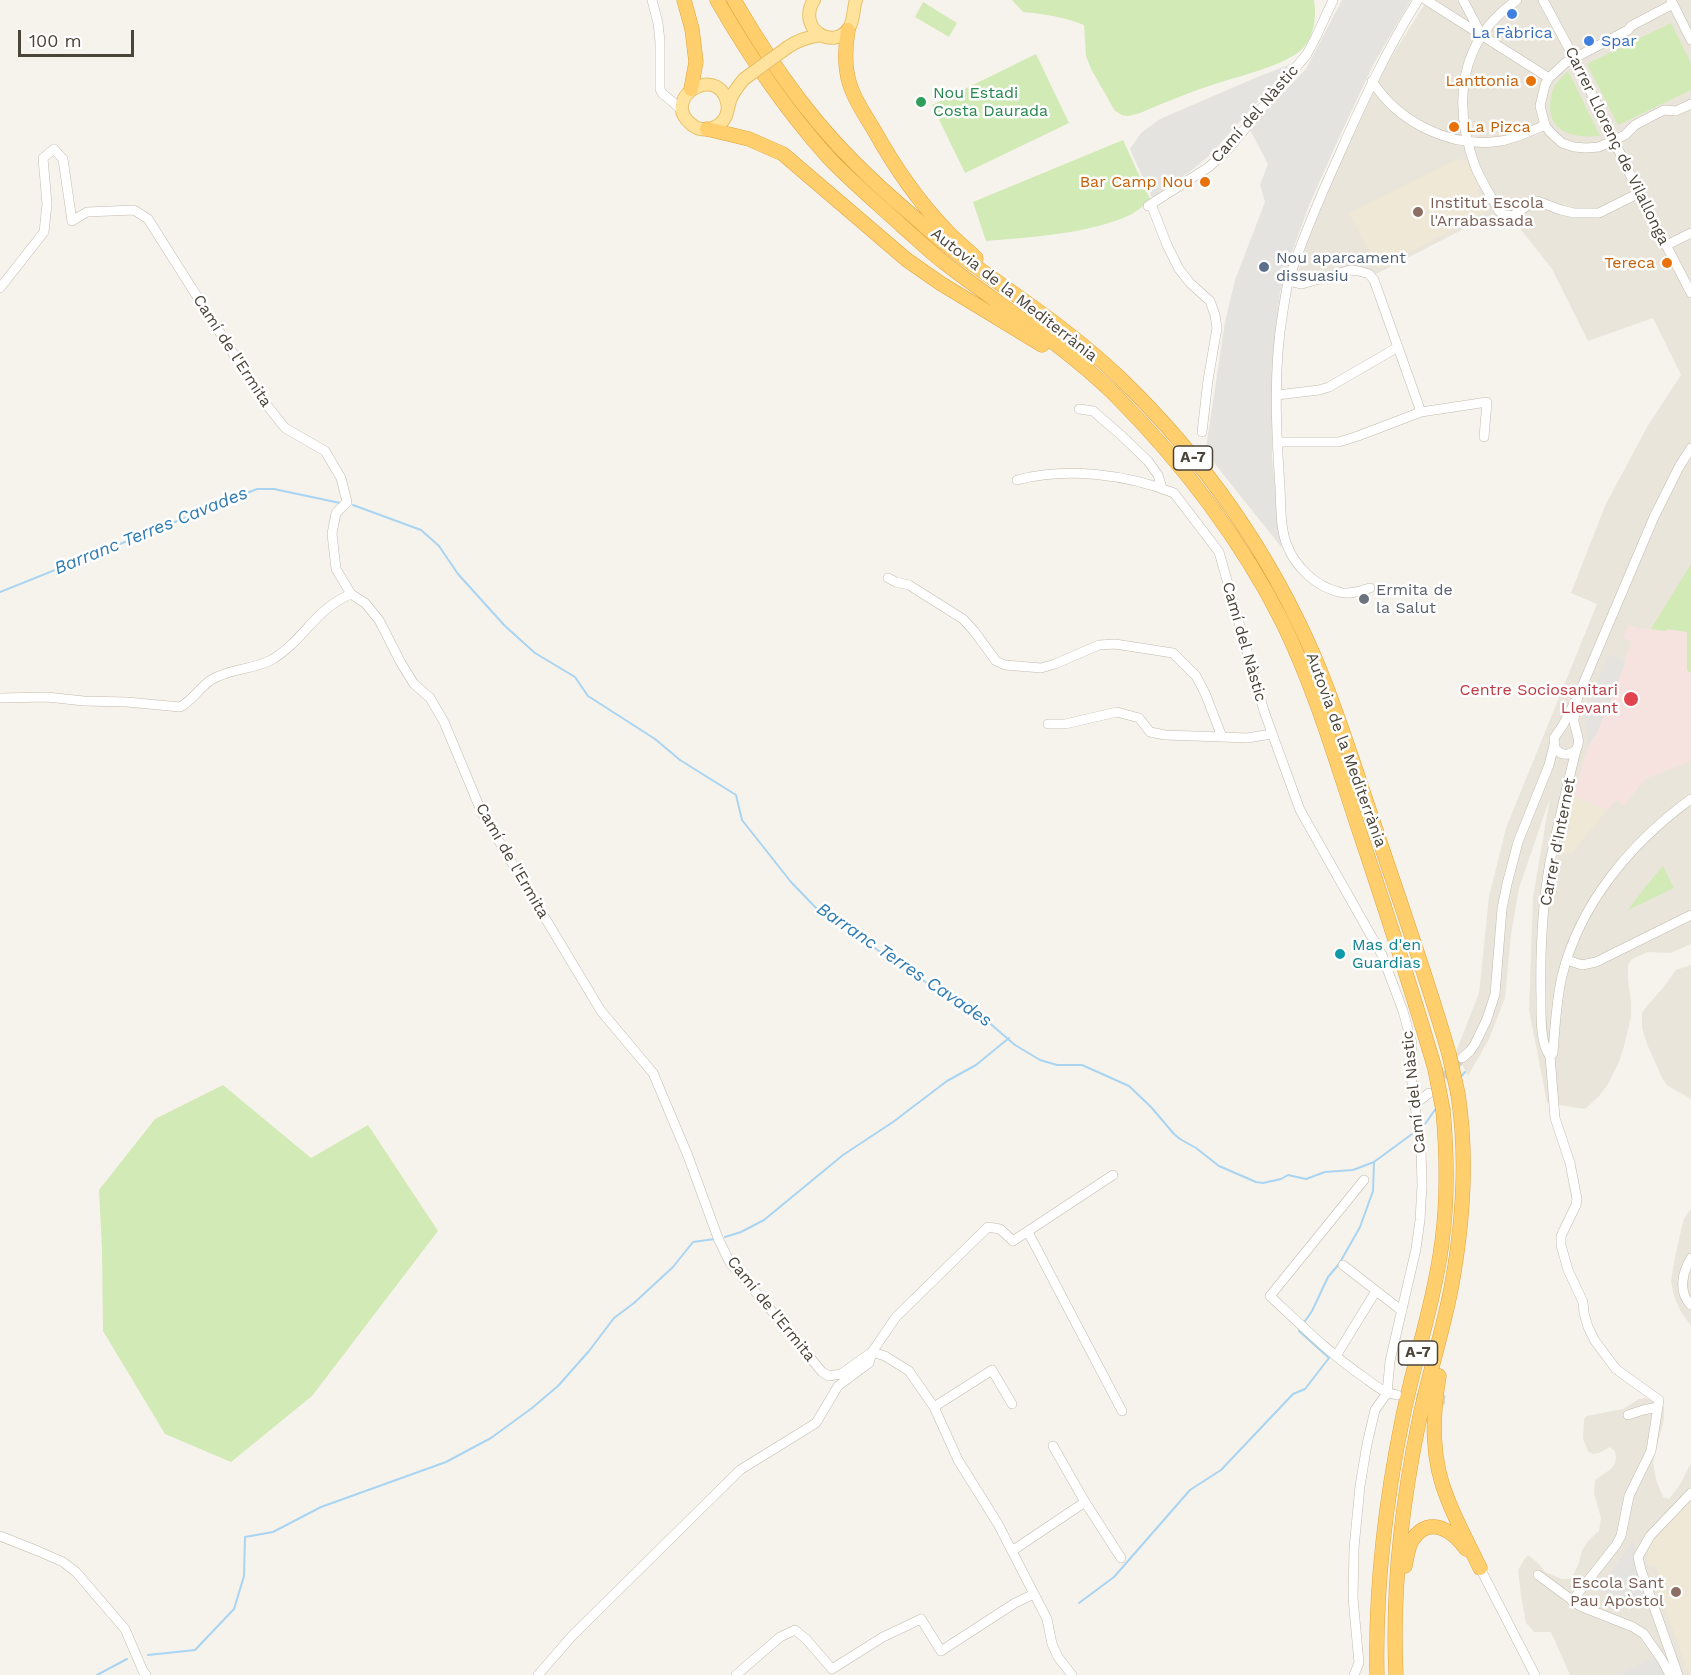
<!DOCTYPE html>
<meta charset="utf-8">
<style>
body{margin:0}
#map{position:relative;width:1691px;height:1675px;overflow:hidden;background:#f6f3ec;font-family:"Work Sans",sans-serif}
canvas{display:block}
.scale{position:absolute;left:18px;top:30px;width:116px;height:27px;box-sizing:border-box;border:3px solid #4b4439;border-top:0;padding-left:8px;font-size:18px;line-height:21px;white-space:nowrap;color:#4b4439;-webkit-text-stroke:4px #fff;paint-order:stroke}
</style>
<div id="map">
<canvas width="1691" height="1675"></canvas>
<div class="scale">100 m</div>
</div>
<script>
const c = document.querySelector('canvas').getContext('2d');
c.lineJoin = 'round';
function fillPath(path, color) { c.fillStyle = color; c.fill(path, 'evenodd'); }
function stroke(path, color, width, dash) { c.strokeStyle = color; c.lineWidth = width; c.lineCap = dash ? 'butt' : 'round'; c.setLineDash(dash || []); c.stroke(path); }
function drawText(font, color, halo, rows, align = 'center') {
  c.font = font + ' "Work Sans",sans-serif'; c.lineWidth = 5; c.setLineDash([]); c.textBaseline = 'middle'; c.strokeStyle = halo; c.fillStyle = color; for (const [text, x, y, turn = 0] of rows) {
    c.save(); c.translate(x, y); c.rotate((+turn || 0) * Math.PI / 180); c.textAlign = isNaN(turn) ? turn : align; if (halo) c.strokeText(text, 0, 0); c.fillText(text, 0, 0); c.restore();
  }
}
fillPath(new Path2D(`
 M 1427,0 L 1691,0 L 1691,944 L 1671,953 L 1648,952 L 1632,959 L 1628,965 L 1628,980 L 1631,1002 L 1631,1017 L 1624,1046 L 1619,1062 L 1608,1084 L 1599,1096 L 1585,1109 L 1547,1103 L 1529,1010 L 1533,897 L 1550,798 L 1519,888 L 1511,935 L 1505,998 L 1489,1039 L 1468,1076 L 1456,1052 L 1479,993 L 1489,897 L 1506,828 L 1597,604 L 1571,593 L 1605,506 L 1647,427 L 1681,375 L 1653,318 L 1588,341 L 1552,269 L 1518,226 L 1506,224 L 1493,214 L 1376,274 L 1296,277 L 1309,237 L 1371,90 Z
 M 1691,965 L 1691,1099 L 1668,1086 L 1663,1080 L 1647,1044 L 1642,1028 L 1642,1013 L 1647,1006 L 1662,989 L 1676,970 Z
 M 1691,1209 L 1691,1326 L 1681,1312 L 1674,1296 L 1671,1281 L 1675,1257 L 1682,1226 L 1684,1219 Z
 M 1646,1398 L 1664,1407 L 1664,1419 L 1653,1462 L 1656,1480 L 1663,1497 L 1669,1499 L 1673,1494 L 1681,1483 L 1691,1463 L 1691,1675 L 1570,1675 L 1551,1632 L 1534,1632 L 1526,1623 L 1521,1596 L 1518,1570 L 1524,1560 L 1528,1555 L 1538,1563 L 1545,1572 L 1562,1579 L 1569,1579 L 1573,1575 L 1579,1563 L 1582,1550 L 1589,1540 L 1599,1531 L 1601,1518 L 1594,1493 L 1595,1480 L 1611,1469 L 1615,1463 L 1616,1457 L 1615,1451 L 1610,1447 L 1599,1453 L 1593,1454 L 1588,1451 L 1583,1439 L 1584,1419 L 1587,1416 L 1623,1409 L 1639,1399 Z`), '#eae5da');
fillPath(new Path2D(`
 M 1460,158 L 1462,161 L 1466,159 L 1480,188 L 1477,189 L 1487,211 L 1378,269 L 1349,213 Z
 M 1574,796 L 1607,810 L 1572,853 L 1560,855 L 1565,834 L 1572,828 L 1568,823 Z
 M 1691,1497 L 1691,1675 L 1689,1675 L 1664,1604 L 1665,1603 L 1657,1582 L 1660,1579 L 1655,1564 L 1648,1566 L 1647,1560 L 1649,1544 L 1653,1538 Z`), '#efe8d6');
fillPath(new Path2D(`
 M 1628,625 L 1638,628 L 1665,631 L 1666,629 L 1687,632 L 1687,670 L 1691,673 L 1691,761 L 1650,777 L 1642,782 L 1624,806 L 1617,800 L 1607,810 L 1574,796 L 1587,748 L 1597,732 L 1625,664 L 1624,661 L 1631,642 L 1623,638 Z`), '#f6e3e0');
fillPath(new Path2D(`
 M 1012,0 L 1314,0 C 1317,17 1314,39 1300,51 C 1279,67 1243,75 1218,83 C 1192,91 1166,102 1140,113 L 1128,116 L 1122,115 L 1115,111 L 1091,69 L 1086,56 L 1084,25 C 1065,17 1044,14 1023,12 Z
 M 923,2 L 957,23 L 949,37 L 915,17 Z
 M 1671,23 L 1691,63 L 1691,90 L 1618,125 L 1587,64 Z
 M 1036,54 L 1069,123 L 965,173 L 932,105 Z
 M 1568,71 L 1600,136 C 1579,138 1551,135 1550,108 C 1550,100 1551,92 1555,85 C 1558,80 1564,76 1568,71 Z
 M 1123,140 L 1151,201 C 1145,205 1138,210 1132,214 C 1091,234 1031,237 986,241 L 973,202 Z
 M 1691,564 L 1691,673 L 1687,670 L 1687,632 L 1667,629 L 1666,631 L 1651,629 Z
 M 1663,866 L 1674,888 L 1628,910 L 1646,886 Z
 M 223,1085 L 311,1158 L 368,1125 L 438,1231 L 312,1396 L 231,1462 L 165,1434 L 103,1331 L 102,1249 L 99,1190 L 155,1119 Z`), '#d2eab5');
fillPath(new Path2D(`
 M 1342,0 L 1411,0 L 1374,63 L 1337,142 L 1308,208 L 1291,255 L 1280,292 L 1274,349 L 1272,458 L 1282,548 L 1215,464 L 1206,448 L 1225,322 L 1235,280 L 1265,202 L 1260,185 L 1268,164 L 1249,128 L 1306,69 Z
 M 1291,64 L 1210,155 L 1192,170 L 1152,198 L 1130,149 L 1141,133 L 1160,119 L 1255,78 Z
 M 1609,654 L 1624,661 L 1625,664 L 1597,733 L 1587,748 L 1587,731 L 1584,716 Z
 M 1633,1541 L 1652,1611 L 1599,1590 Z
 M 1655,1657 L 1667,1675 L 1617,1675 Z`), '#e5e3e0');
stroke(new Path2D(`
 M 353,505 L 421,530 L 439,546 L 458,574 L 505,626 L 535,653 L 575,677 L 588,696 L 655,739 L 680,760 L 736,795 L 742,820 L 791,882 L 820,912 L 844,925 L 899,966 L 979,1014 L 1015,1045 L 1040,1060 L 1057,1065 L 1082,1065 L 1129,1086 L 1151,1107 L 1174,1134 L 1180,1139 L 1196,1148 L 1219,1166 L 1256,1182 L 1263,1183 L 1281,1179 L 1288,1175 L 1306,1179 L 1325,1172 L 1353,1170 L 1374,1162 L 1412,1134
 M 0,592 L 257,489 L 274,489 L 340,503
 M 1459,1079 L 1465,1072
 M 1425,1124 L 1437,1107
 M 725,1237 L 741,1232 L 764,1220 L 843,1155 L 893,1122 L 947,1081 L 976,1065 L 1009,1038
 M 1303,1324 L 1312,1311 L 1328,1277 L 1339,1264 L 1360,1227 L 1373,1191 L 1374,1162
 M 1079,1603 L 1114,1577 L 1190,1490 L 1221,1470 L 1293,1394 L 1305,1389 L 1329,1358 L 1299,1331 L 1300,1329
 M 148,1655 L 195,1650 L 234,1609 L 244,1576 L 245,1537 L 273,1532 L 321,1507 L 446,1462 L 491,1438 L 532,1408 L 558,1386 L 589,1351 L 614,1318 L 634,1303 L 673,1267 L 693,1242 L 715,1239
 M 97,1675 L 127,1659`), '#a9d4f2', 2);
stroke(new Path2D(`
 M 1435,1087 L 1462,1058
 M 1403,1396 L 1445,1400`), '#d4d0c8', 9, [9, 4.5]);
const minor = new Path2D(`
 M 652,0 L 658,23 L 660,42 L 660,89 L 662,93 L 683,111
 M 1426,0 L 1549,78
 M 1463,0 L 1481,34
 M 1517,0 C 1459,40 1452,103 1475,166 C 1481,181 1491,196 1499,211 L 1504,215 L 1512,216 L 1531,203 L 1537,201 L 1561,210 L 1574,213 L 1599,213 L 1639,193
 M 1543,0 L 1580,69 L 1639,193 L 1691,293
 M 1671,0 L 1691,40
 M 1673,4 L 1631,26 L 1628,30 L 1565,63 L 1549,78 L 1545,85 L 1540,106 L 1545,125 L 1550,132 L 1562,143 L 1574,147 L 1586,148 L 1599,147 L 1625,135 L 1635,125 L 1652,116 L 1664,110 L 1676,111 L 1691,104
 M 1372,81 C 1398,122 1451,149 1501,141 C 1516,138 1531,131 1545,125
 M 1151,204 L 1167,245 L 1179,269 L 1190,283 L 1210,301 L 1215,315 L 1217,328 L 1208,380 L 1202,432
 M 1148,206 L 1209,167 L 1228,149 L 1307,54 L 1316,37 L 1333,0
 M 1667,245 L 1691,233
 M 1288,281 L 1302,284 L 1350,270 L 1359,271 L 1369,274 L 1374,280 L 1421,412
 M 0,288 L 44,232 L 47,204 L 43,158 L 54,149 L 63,159 L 72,221 L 87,212 L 134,210 L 148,219 L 262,399 L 285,428 L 325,451 L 341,478 L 347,502 L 336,513 L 332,534 L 336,569 L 351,594 L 365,603 L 379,620 L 401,663 L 414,684 L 430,698 L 444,722 L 482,813 L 601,1011 L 653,1073 L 688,1156 L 718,1238 L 730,1263 L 761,1298 L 822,1372 L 829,1376 L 841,1374 L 872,1352 L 885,1356 L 909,1371 L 934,1407 L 958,1460 L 998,1524 L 1047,1619 L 1052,1644 L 1058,1657 L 1072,1675
 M 1277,395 L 1319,390 L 1329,387 L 1398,347
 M 1079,409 L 1093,411 L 1122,436 L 1148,461 L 1158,475 L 1162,488
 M 1277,442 L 1339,442 L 1358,436 L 1421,412 L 1487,402 L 1484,437
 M 1017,480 C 1066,467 1126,474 1174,493 L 1219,552 L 1264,711 L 1300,810 L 1382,955 L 1403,1011 L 1412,1044 L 1411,1076 L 1421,1150 L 1422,1185 L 1420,1220 L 1416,1249 L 1390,1361 L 1387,1393 L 1375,1410 L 1367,1444 L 1360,1486 L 1354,1548 L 1353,1598 L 1359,1663 L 1354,1675
 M 888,578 L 896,582 L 909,585 L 963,619 L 974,631 L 996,661 L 1005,665 L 1041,668 L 1055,664 L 1099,645 L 1115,644 L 1173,653 L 1196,676 L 1205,693 L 1222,737 L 1247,738 L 1272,734
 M 1370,588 C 1360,591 1349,595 1339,592 C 1317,587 1295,567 1287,545 C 1280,528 1281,505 1280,487 C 1276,428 1273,369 1283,311 C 1285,300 1286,289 1289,279 C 1303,236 1321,195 1340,153 C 1363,101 1387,49 1418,0
 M 0,698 L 47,697 L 84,701 L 127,702 L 180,707 C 193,700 199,688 211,680 C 230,668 254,670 273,659 C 304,640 315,609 351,594
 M 1048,724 L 1065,724 L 1117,712 L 1139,718 L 1150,732 L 1165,735 L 1222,737
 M 1576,750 C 1569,756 1561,756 1555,748 L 1554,738 L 1563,725 L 1578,696 L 1654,517 L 1679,467 L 1691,448
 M 1567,960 L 1582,965 L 1596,962 L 1691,915
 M 1550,1056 C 1540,1045 1541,1014 1541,999 C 1540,953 1542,907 1550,862 C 1558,824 1567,787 1576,750 C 1582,740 1575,732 1574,721 C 1574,713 1577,704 1578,696
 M 1462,1058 L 1470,1051 L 1475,1044 L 1487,1019 L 1495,994 L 1502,909 L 1507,884 L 1518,842 L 1549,765 L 1554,745
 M 1414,1105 L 1429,1093
 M 1364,1180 L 1270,1296 C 1301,1325 1330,1354 1365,1378 C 1376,1386 1384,1393 1397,1395
 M 1028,1232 L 1122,1411
 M 1691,1258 C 1682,1273 1678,1292 1691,1305
 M 1343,1265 L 1402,1311
 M 1336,1356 L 1376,1291
 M 934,1407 L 992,1370 L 1012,1404
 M 1628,1415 L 1643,1410 L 1658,1407
 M 1053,1446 L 1085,1502 L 1121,1558
 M 0,1536 L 38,1551 L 63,1562 L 76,1572 L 125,1629 L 143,1671 L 146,1675
 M 1012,1551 L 1085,1502
 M 1480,1568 L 1535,1675
 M 1538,1575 L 1580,1606 L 1633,1627 L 1644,1634 L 1662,1660 L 1670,1675
 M 1572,1601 L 1616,1545 L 1621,1536 L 1629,1496 L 1651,1451 L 1659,1400 L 1616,1369 L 1595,1341 L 1588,1327 L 1584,1313 L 1583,1302 L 1568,1270 L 1561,1245 L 1561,1236 L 1576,1205 L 1577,1199 L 1570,1163 L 1555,1118 L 1550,1056 L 1553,1053 C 1555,1028 1556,1002 1562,976 C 1580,903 1631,843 1691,799
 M 538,1675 L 572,1636 L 740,1470 L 816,1423 L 838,1386 L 869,1363 L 872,1352 L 896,1317 L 988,1227 L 1000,1229 L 1013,1241 L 1113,1175
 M 736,1675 L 780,1637 L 795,1630 L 806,1639 L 832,1669 L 883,1637 L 921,1619 L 941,1651 L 1015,1603 L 1034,1594
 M 1678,1675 L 1641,1570 L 1638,1557 L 1650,1536 L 1691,1493`);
const major = new Path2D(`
 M 814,0 C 796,28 833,52 849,28 C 854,21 853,9 856,0
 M 788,47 C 798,40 808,37 821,35
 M 728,109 C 724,59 658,97 691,124 C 702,134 720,129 726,116 C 728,110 729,103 731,98 C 734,91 739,85 744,79`);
const highway = new Path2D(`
 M 684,0 L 692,29 L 696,62 L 691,89
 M 717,0 C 749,56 785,109 828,157 C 851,181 877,203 901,225 C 916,238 930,252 946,264 C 1002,307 1064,345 1114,394 C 1182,462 1240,538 1283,623 C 1317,693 1338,768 1363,842 C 1388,917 1413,993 1435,1069
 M 734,0 C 756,38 780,75 807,109 C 838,149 875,184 913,216 C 927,228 939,240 953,250 C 1010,292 1069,329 1120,378 C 1202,457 1269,552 1314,656 C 1339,714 1357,776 1378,836 C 1402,908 1428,981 1449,1054
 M 848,30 C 845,48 844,67 850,85 C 855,101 865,115 874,130 C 894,166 917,200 946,230 C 955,240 966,248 976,258
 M 707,129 L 749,139 L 783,154 L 907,260 L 940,283 L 1042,345
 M 1439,1376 C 1432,1418 1431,1460 1448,1500 C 1457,1523 1469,1545 1480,1568
 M 1405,1566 C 1407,1557 1408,1546 1413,1539 C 1430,1514 1454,1532 1466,1549
 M 1377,1675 C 1375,1589 1385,1505 1402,1421 C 1414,1361 1434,1303 1442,1242 C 1448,1198 1447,1154 1443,1110
 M 1396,1675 C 1392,1591 1401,1509 1418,1426 C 1427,1380 1442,1335 1451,1289 C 1463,1225 1468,1159 1458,1094`);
stroke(minor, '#c2bbae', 10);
stroke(major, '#e6c16a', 14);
stroke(highway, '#e0a43c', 15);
stroke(minor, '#fff', 9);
stroke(major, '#ffe39c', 12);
stroke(highway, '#ffcf6e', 14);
const majorBridge = new Path2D(`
 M 744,79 L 788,47`);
const highwayBridge = new Path2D(`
 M 1449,1054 L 1458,1094
 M 1435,1069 L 1443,1110`);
stroke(majorBridge, '#e6c16a', 14, []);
stroke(highwayBridge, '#e0a43c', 15, []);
stroke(majorBridge, '#ffe39c', 12);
stroke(highwayBridge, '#ffcf6e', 14);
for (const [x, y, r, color] of [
 [1512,14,6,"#3f7fe0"],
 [1589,41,6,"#3f7fe0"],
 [1531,81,6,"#e8710a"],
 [921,102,6,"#2e9e5b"],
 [1454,127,6,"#e8710a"],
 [1205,182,6,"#e8710a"],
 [1418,212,6,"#8d6e63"],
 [1667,263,6,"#e8710a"],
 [1264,267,6,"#5c6f8a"],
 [1364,599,6,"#6b7280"],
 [1631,699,8,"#e0444e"],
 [1340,954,6,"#0f9aa8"],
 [1676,1592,6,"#8d6e63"]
]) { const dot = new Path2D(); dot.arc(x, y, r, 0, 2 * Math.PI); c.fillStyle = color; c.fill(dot); stroke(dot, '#fff', 2); }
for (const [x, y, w] of [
 [1193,458,39],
 [1418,1353,39]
]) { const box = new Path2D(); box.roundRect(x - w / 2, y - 12, w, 24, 4.5); c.fillStyle = '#fff'; c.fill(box); stroke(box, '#4b4439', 1.5); }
drawText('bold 15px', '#4b4439', null, [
 ["A-7",1193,458],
 ["A-7",1418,1353]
]);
drawText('16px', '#366cbe', '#fff', [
 ["La Fàbrica",1512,33],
 ["Spar",1601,41,"left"]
]);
drawText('16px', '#c56008', '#fff', [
 ["Lanttonia",1519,81],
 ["La Pizca",1466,127,"left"],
 ["Bar Camp Nou",1193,182],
 ["Tereca",1655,263]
], 'right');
drawText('16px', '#27864d', '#fff', [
 ["Nou Estadi",933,93],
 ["Costa Daurada",933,111]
], 'left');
drawText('16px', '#4b4439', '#fff', [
 ["Camí del Nàstic",1255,114,-49],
 ["Carrer Llorenç de Vilallonga",1617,146,64],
 ["Autovia de la Mediterrània",1014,295,38],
 ["Camí de l'Ermita",232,351,57],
 ["Camí del Nàstic",1244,642,74],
 ["Autovia de la Mediterrània",1346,750,70],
 ["Carrer d'Internet",1558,842,-79],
 ["Camí de l'Ermita",512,861,60],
 ["Camí del Nàstic",1414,1092,-96],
 ["Camí de l'Ermita",771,1309,51]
]);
drawText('16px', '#785e54', '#fff', [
 ["Institut Escola",1430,203],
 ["l'Arrabassada",1430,221],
 ["Escola Sant",1664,1583,"right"],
 ["Pau Apòstol",1664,1601,"right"]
], 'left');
drawText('16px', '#4e5e75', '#fff', [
 ["Nou aparcament",1276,258],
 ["dissuasiu",1276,276]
], 'left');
drawText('16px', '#5b616d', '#fff', [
 ["Ermita de",1376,590],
 ["la Salut",1376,608]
], 'left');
drawText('16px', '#be3a42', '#fff', [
 ["Centre Sociosanitari",1618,690],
 ["Llevant",1618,708]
], 'right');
drawText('16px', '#0d838f', '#fff', [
 ["Mas d'en",1352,945],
 ["Guardias",1352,963]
], 'left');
drawText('italic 18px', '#2e7ab2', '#fff', [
 ["Barranc Terres Cavades",151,531,-22],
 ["Barranc Terres Cavades",904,965,34]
]);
</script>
